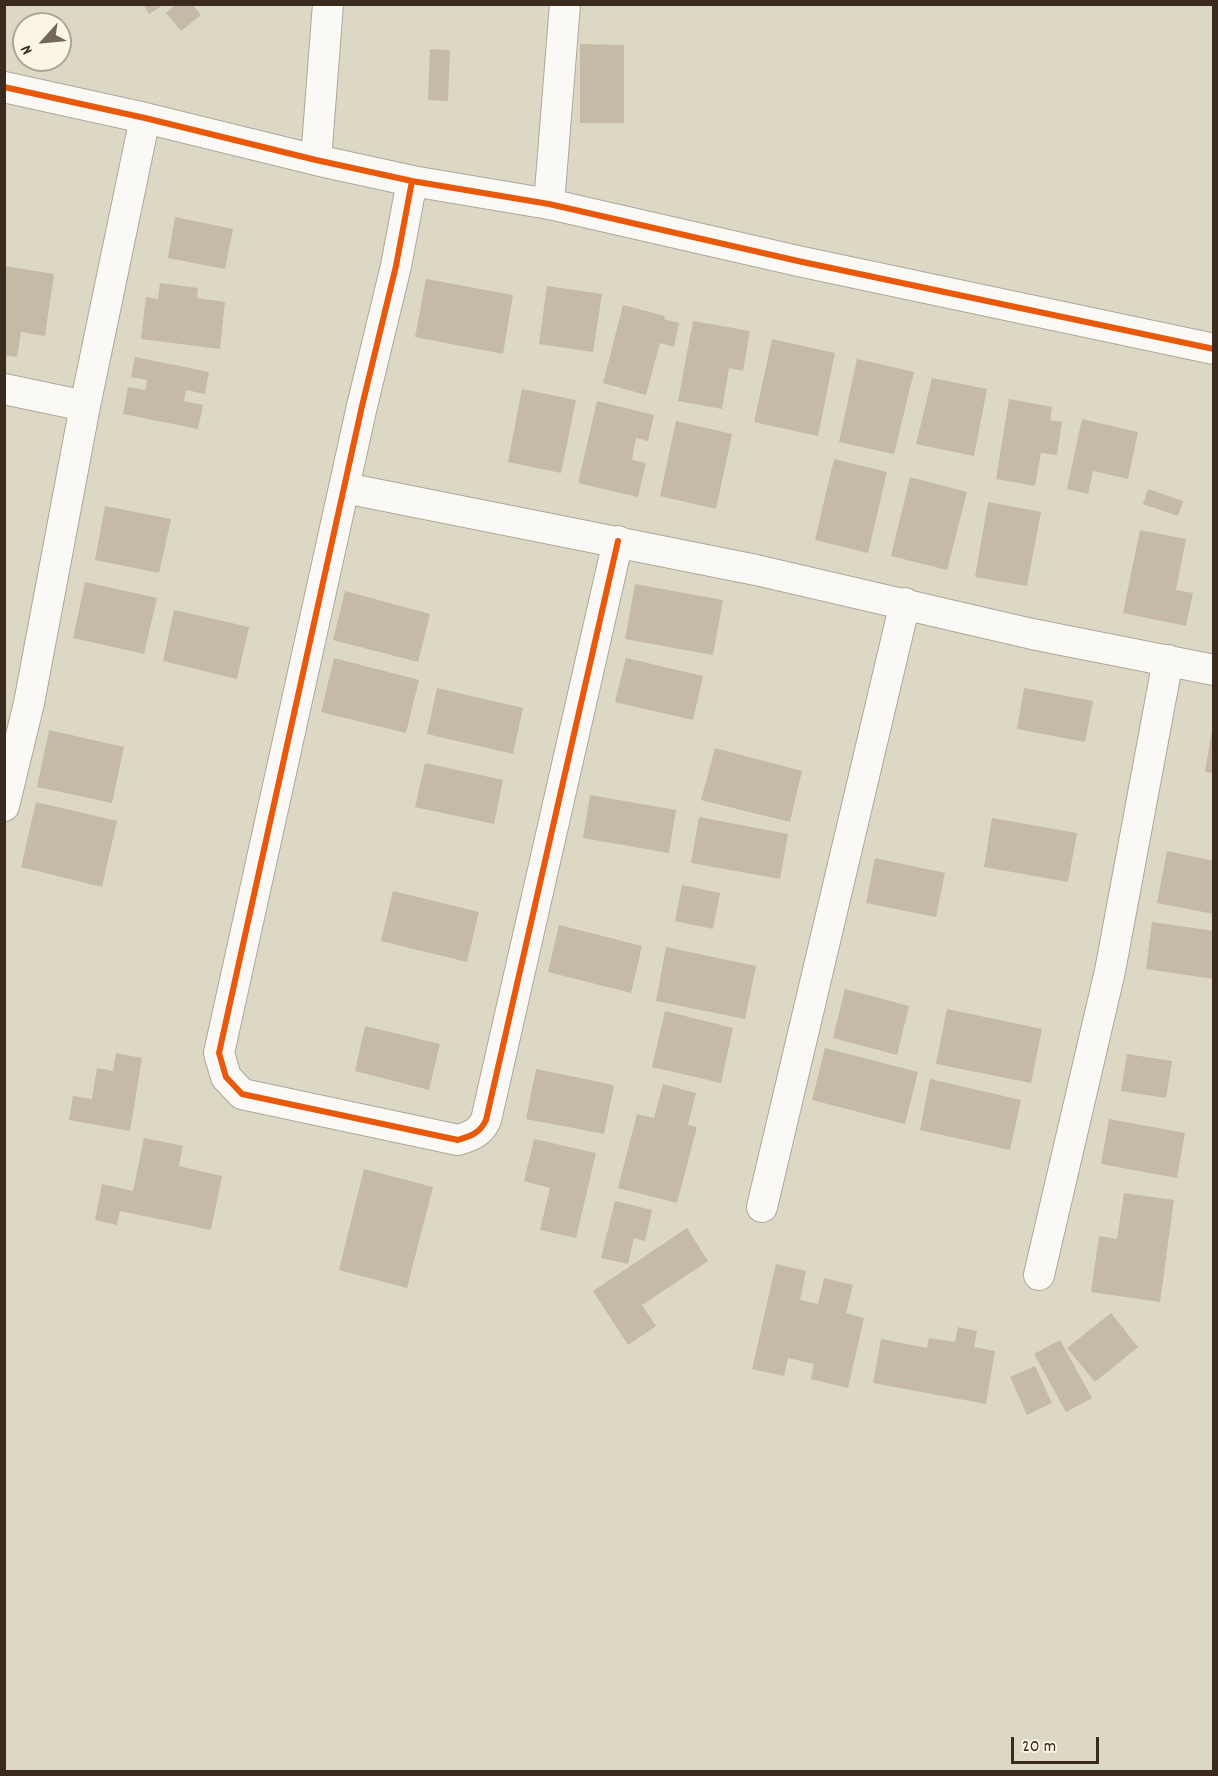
<!DOCTYPE html>
<style>
body{margin:0}
#map{position:relative;width:1218px;height:1776px;overflow:hidden;background:#dcd8c4;font-family:Dekko,sans-serif}
canvas{display:block}
.frame{position:absolute;inset:0;border:6px solid #3b2a1e;pointer-events:none}
.north{position:absolute;left:12px;top:12px;width:60px;height:60px;box-sizing:border-box;background:#fcf5e5;border:2px solid #afa495;border-radius:50%;rotate:243deg;font-size:16px;font-weight:700;line-height:24px;text-align:center;color:#3b2a1e}
.north::after{content:'';display:block;margin:auto;width:21px;height:27px;background:#736758;clip-path:polygon(50% 0,100% 100%,50% 72%,0 100%)}
.scale{position:absolute;left:1011px;top:1737px;width:88px;height:27px;box-sizing:border-box;border:3px solid #3b2a1e;border-top:0;padding-left:8px;font-size:18px;line-height:21px;white-space:nowrap;color:#3b2a1e;-webkit-text-stroke:4px #fcf5e5;paint-order:stroke}
</style>
<div id="map">
<canvas width="1218" height="1776"></canvas>
<div class="frame"></div>
<div class="north">N</div>
<div class="scale">20 m</div>
</div>
<script>
const c = document.querySelector('canvas').getContext('2d');
c.lineJoin = 'round';
function fillPath(path, color) { c.fillStyle = color; c.fill(path, 'evenodd'); }
function stroke(path, color, width, dash) { c.strokeStyle = color; c.lineWidth = width; c.lineCap = dash ? 'butt' : 'round'; c.setLineDash(dash || []); c.stroke(path); }
fillPath(new Path2D(`
 M 143,4 L 165,4 L 149,14 Z
 M 176,4 L 192,4 L 201,15 L 181,31 L 166,13 Z
 M 580,44 L 624,45 L 624,123 L 580,123 Z
 M 430,49 L 450,50 L 448,101 L 428,100 Z
 M 175,217 L 233,229 L 225,269 L 168,258 Z
 M 4,266 L 54,274 L 45,336 L 21,332 L 17,357 L 4,355 Z
 M 426,279 L 513,295 L 503,354 L 415,337 Z
 M 160,283 L 198,288 L 197,298 L 225,302 L 220,349 L 141,339 L 146,297 L 158,299 Z
 M 547,286 L 602,294 L 593,352 L 539,344 Z
 M 623,305 L 665,316 L 664,319 L 679,323 L 674,347 L 660,343 L 646,395 L 603,383 Z
 M 693,321 L 750,331 L 743,371 L 729,368 L 722,409 L 678,401 Z
 M 772,339 L 835,353 L 818,436 L 754,422 Z
 M 135,357 L 209,372 L 205,394 L 186,390 L 184,401 L 203,405 L 198,429 L 123,414 L 128,387 L 145,390 L 147,380 L 131,377 Z
 M 857,359 L 914,372 L 894,454 L 839,442 Z
 M 932,378 L 987,389 L 974,456 L 916,444 Z
 M 522,389 L 576,400 L 561,473 L 508,462 Z
 M 1009,399 L 1052,407 L 1050,420 L 1062,422 L 1057,455 L 1041,453 L 1035,486 L 996,479 Z
 M 597,401 L 654,415 L 648,441 L 636,438 L 632,460 L 646,463 L 638,497 L 578,483 Z
 M 1082,419 L 1138,432 L 1128,479 L 1093,471 L 1088,494 L 1067,489 Z
 M 676,421 L 732,434 L 716,509 L 660,496 Z
 M 834,459 L 887,472 L 868,553 L 815,540 Z
 M 910,477 L 967,492 L 947,570 L 891,556 Z
 M 1148,489 L 1183,501 L 1178,516 L 1143,504 Z
 M 988,502 L 1041,512 L 1027,586 L 975,577 Z
 M 105,506 L 171,519 L 159,573 L 95,560 Z
 M 1140,530 L 1186,539 L 1176,590 L 1193,593 L 1186,626 L 1123,613 Z
 M 85,582 L 157,598 L 144,654 L 73,638 Z
 M 635,584 L 723,600 L 713,655 L 625,639 Z
 M 345,591 L 430,614 L 418,662 L 333,640 Z
 M 174,610 L 249,627 L 237,679 L 163,661 Z
 M 334,658 L 419,680 L 406,733 L 321,712 Z
 M 626,658 L 703,676 L 693,720 L 615,702 Z
 M 437,688 L 523,708 L 513,754 L 427,734 Z
 M 1024,688 L 1093,701 L 1085,742 L 1017,729 Z
 M 49,730 L 124,747 L 112,803 L 37,787 Z
 M 1212,730 L 1214,730 L 1214,773 L 1205,772 Z
 M 715,748 L 802,771 L 790,822 L 701,800 Z
 M 425,763 L 503,780 L 494,824 L 415,807 Z
 M 590,795 L 676,810 L 669,853 L 583,838 Z
 M 36,802 L 117,821 L 102,887 L 21,867 Z
 M 699,817 L 788,834 L 780,879 L 691,863 Z
 M 992,818 L 1077,833 L 1068,882 L 984,867 Z
 M 1167,851 L 1214,861 L 1214,914 L 1157,903 Z
 M 875,858 L 945,873 L 936,917 L 866,903 Z
 M 682,885 L 720,893 L 713,929 L 675,921 Z
 M 393,891 L 479,912 L 467,962 L 381,941 Z
 M 1152,922 L 1214,931 L 1214,979 L 1146,969 Z
 M 559,925 L 642,946 L 631,993 L 548,972 Z
 M 666,947 L 756,966 L 745,1019 L 656,1001 Z
 M 845,989 L 909,1006 L 897,1055 L 833,1038 Z
 M 947,1009 L 1042,1029 L 1031,1083 L 936,1064 Z
 M 665,1011 L 733,1028 L 721,1083 L 652,1067 Z
 M 365,1026 L 440,1044 L 429,1090 L 355,1071 Z
 M 825,1048 L 918,1072 L 905,1124 L 812,1100 Z
 M 116,1053 L 142,1058 L 130,1131 L 69,1120 L 73,1096 L 92,1099 L 97,1068 L 113,1071 Z
 M 1127,1054 L 1172,1061 L 1166,1098 L 1121,1091 Z
 M 536,1069 L 614,1085 L 604,1134 L 526,1119 Z
 M 930,1079 L 1021,1100 L 1010,1150 L 920,1130 Z
 M 663,1084 L 696,1093 L 688,1125 L 697,1127 L 677,1203 L 618,1188 L 637,1114 L 654,1118 Z
 M 1109,1119 L 1185,1133 L 1177,1178 L 1101,1164 Z
 M 144,1138 L 183,1146 L 179,1166 L 222,1176 L 211,1230 L 120,1211 L 117,1225 L 95,1220 L 102,1184 L 133,1191 Z
 M 534,1139 L 596,1153 L 576,1238 L 540,1230 L 550,1188 L 524,1181 Z
 M 364,1169 L 433,1187 L 407,1288 L 339,1270 Z
 M 1124,1193 L 1174,1200 L 1160,1302 L 1091,1292 L 1099,1236 L 1117,1239 Z
 M 615,1201 L 652,1210 L 645,1241 L 634,1238 L 628,1264 L 601,1258 Z
 M 687,1228 L 708,1261 L 642,1305 L 656,1326 L 628,1345 L 593,1291 Z
 M 776,1264 L 806,1271 L 800,1300 L 818,1304 L 824,1278 L 853,1285 L 846,1313 L 864,1318 L 848,1388 L 811,1379 L 814,1364 L 788,1358 L 784,1376 L 752,1369 Z
 M 1111,1313 L 1138,1347 L 1095,1382 L 1067,1348 Z
 M 958,1327 L 977,1331 L 974,1347 L 995,1351 L 986,1404 L 873,1383 L 881,1339 L 927,1348 L 929,1338 L 955,1342 Z
 M 1060,1340 L 1092,1398 L 1066,1412 L 1034,1354 Z
 M 1035,1366 L 1052,1403 L 1027,1415 L 1010,1377 Z`), '#c5baa6');
const minor = new Path2D(`
 M 4,87 L 145,118 L 316,160 L 412,181 L 549,204 L 798,261 L 1214,349
 M 316,160 L 328,4
 M 412,181 L 396,266 L 362,406 L 219,1053 L 226,1077 L 242,1094 L 458,1140 C 471,1136 480,1133 486,1120 L 618,541
 M 549,204 L 565,4
 M 4,389 L 85,406
 M 345,488 L 756,570 L 1032,634 L 1214,670
 M 4,806 L 29,703 L 85,406 L 145,118
 M 762,1207 L 905,603
 M 1039,1275 L 1110,971 L 1168,660`);
stroke(minor, '#aca89a', 32);
stroke(minor, '#faf9f6', 30);
stroke(new Path2D(`
 M 4,87 L 145,118 L 316,160 L 412,181 L 549,204 L 798,261 L 1214,349
 M 412,181 L 396,266 L 362,406 L 219,1053 L 226,1077 L 242,1094 L 458,1140 C 471,1136 480,1133 486,1120 L 618,541`), '#e8590c', 6);
</script>
